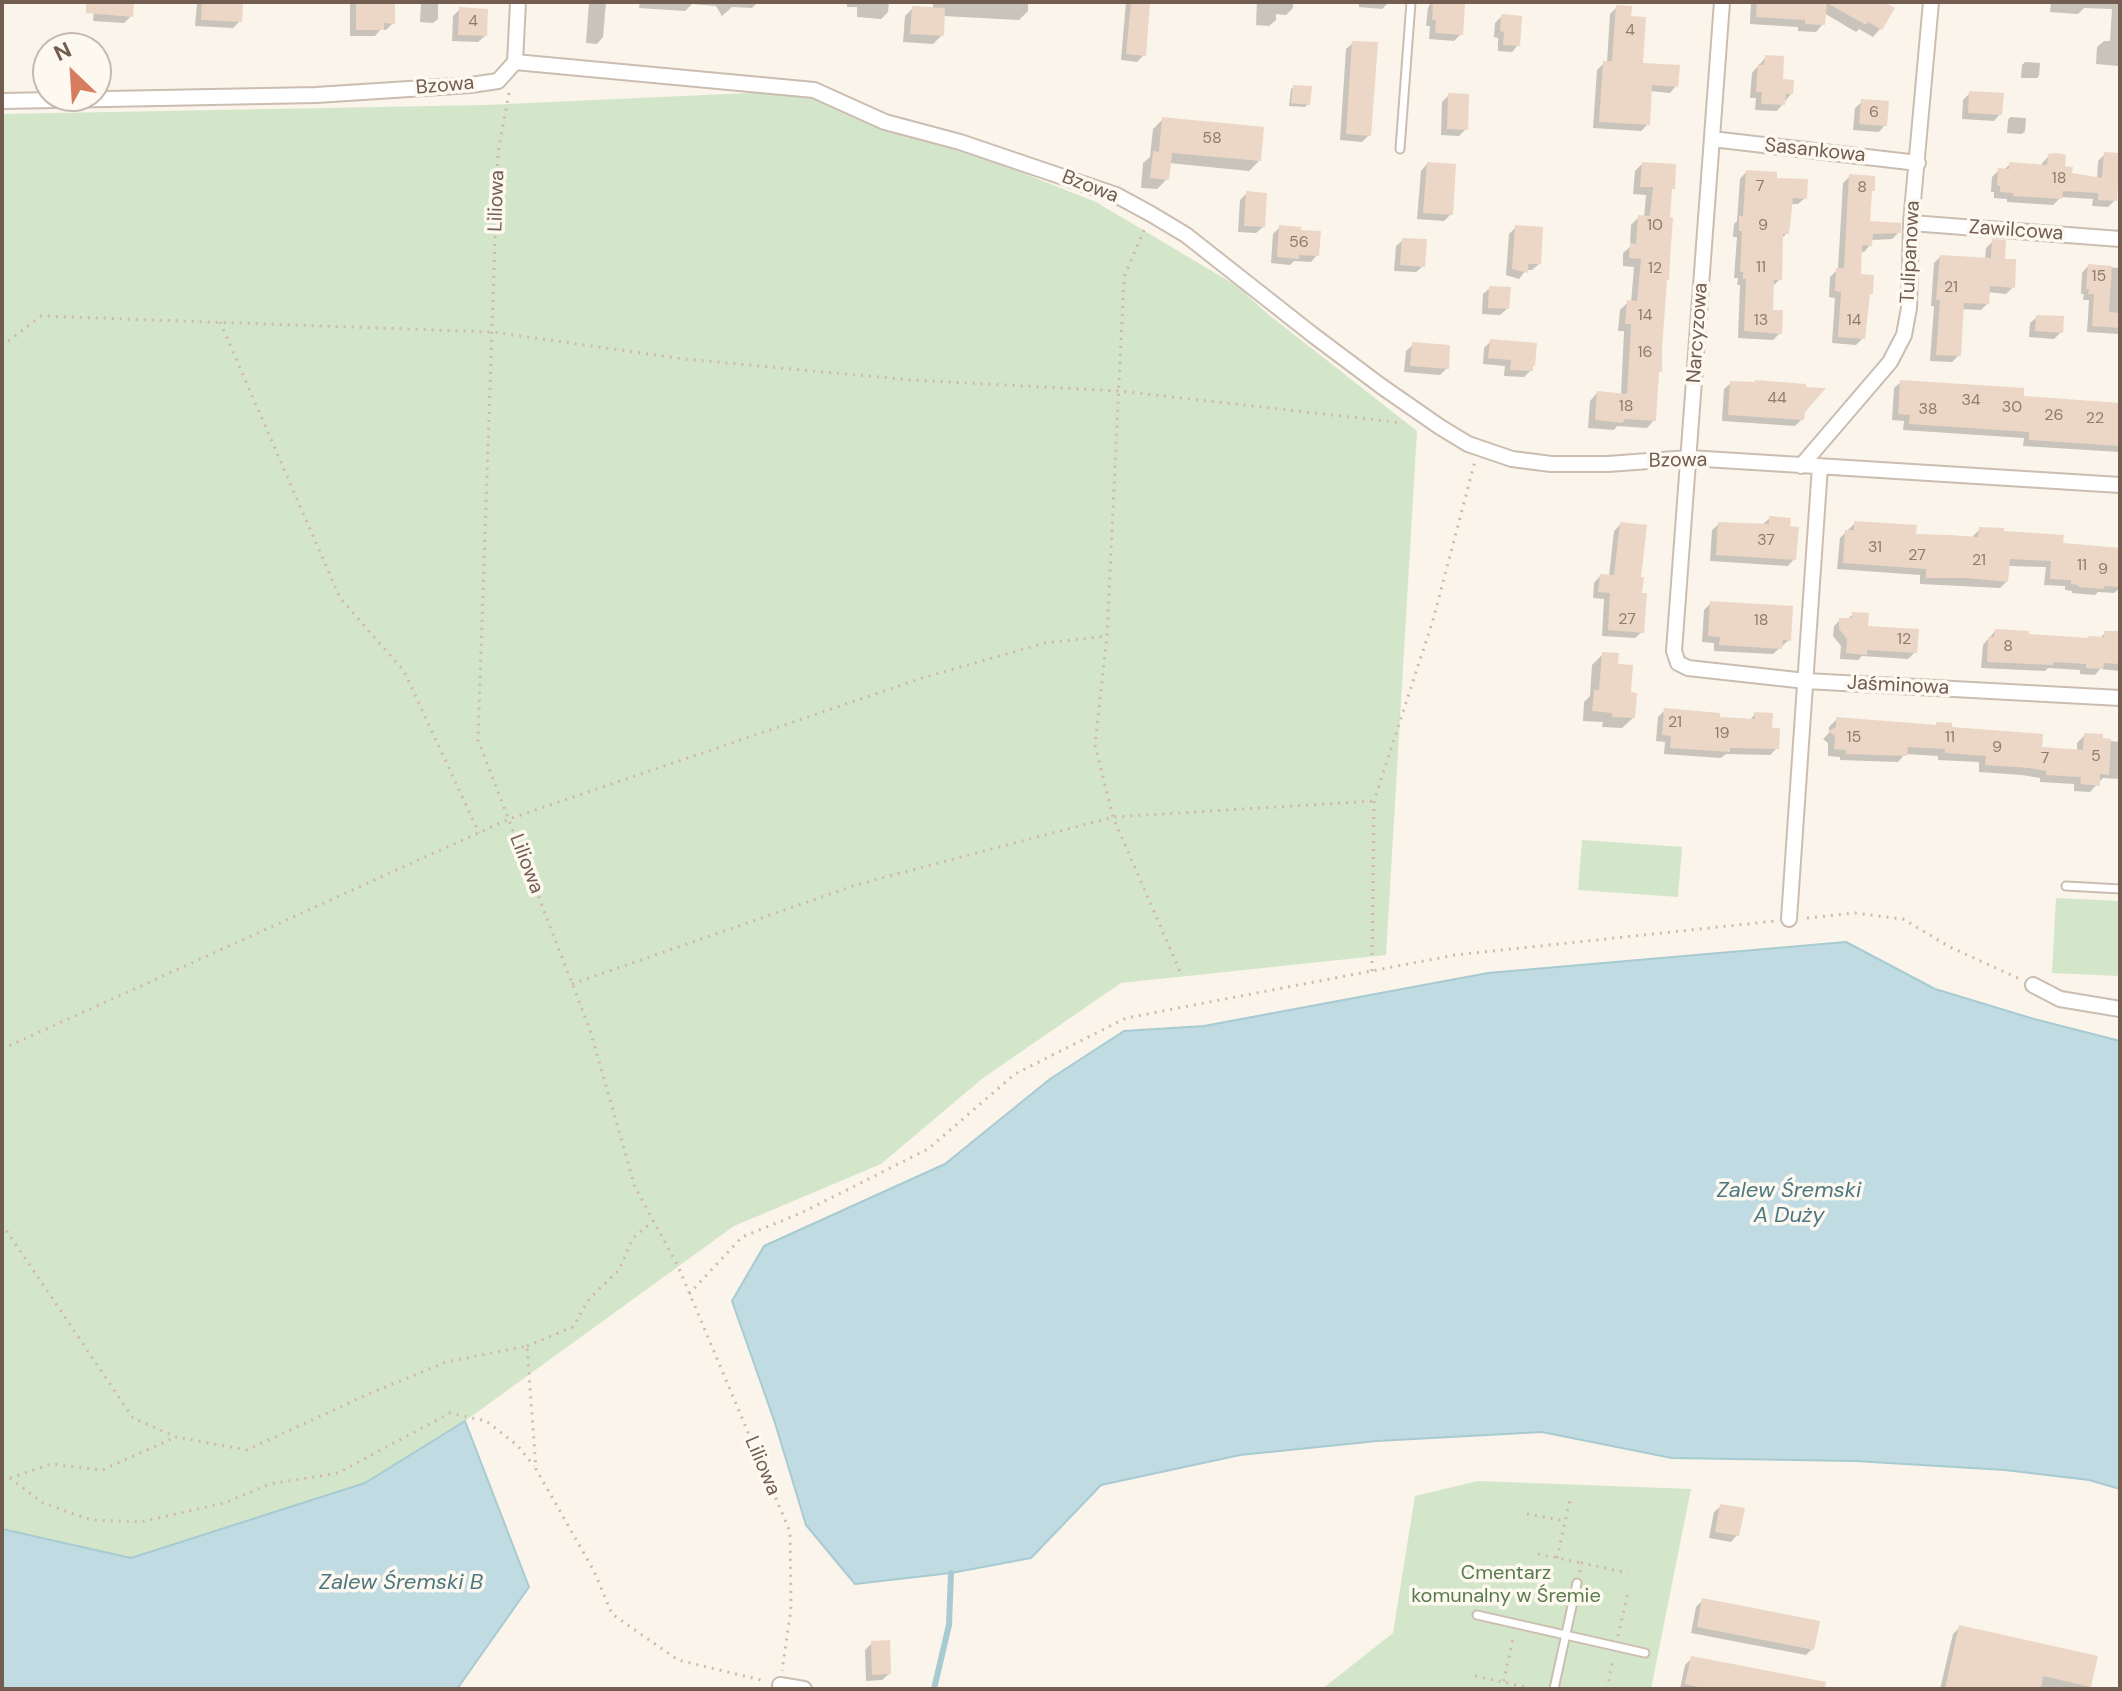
<!DOCTYPE html>
<meta charset="utf-8">
<style>
body{margin:0}
#map{position:relative;width:2122px;height:1691px;overflow:hidden;background:#faf4ea;font-family:"DM Sans",sans-serif}
canvas{display:block}
.frame{position:absolute;inset:0;border:4px solid #725d50;pointer-events:none}
.north{position:absolute;left:32px;top:32px;width:80px;height:80px;box-sizing:border-box;background:#fdf8f0;border:2px solid #c5bab0;border-radius:50%;rotate:335deg;font-size:22px;font-weight:700;line-height:32px;text-align:center;color:#725d50}
.north::after{content:'';display:block;margin:auto;width:28px;height:36px;background:#d57d5e;clip-path:polygon(50% 0,100% 100%,50% 72%,0 100%)}
</style>
<div id="map">
<canvas width="2122" height="1691"></canvas>
<div class="frame"></div>
<div class="north">N</div>
</div>
<script>
const c = document.querySelector('canvas').getContext('2d');
c.lineJoin = 'round';
function fillPath(path, color) { c.fillStyle = color; c.fill(path, 'evenodd'); }
function stroke(path, color, width, dash) { c.strokeStyle = color; c.lineWidth = width; c.lineCap = dash ? 'butt' : 'round'; c.setLineDash(dash || []); c.stroke(path); }
function drawText(font, color, halo, rows, align = 'center') {
  c.font = font + ' "DM Sans",sans-serif'; c.lineWidth = 7; c.setLineDash([]); c.textBaseline = 'middle'; c.strokeStyle = halo; c.fillStyle = color; for (const [text, x, y, turn = 0] of rows) {
    c.save(); c.translate(x, y); c.rotate((+turn || 0) * Math.PI / 180); c.textAlign = isNaN(turn) ? turn : align; if (halo) c.strokeText(text, 0, 0); c.fillText(text, 0, 0); c.restore();
  }
}
fillPath(new Path2D(`
 M 814,90 L 1096,202 L 1237,286 L 1269,315 L 1417,431 L 1386,955 L 1121,983 L 983,1078 L 881,1164 L 734,1226 L 465,1421 L 365,1483 L 131,1558 L 2,1529 L 2,114 L 485,105 Z
 M 1582,840 L 1682,847 L 1678,897 L 1578,890 Z
 M 2056,898 L 2120,901 L 2120,976 L 2052,973 Z
 M 1478,1481 L 1691,1489 L 1651,1689 L 1322,1689 L 1393,1633 L 1415,1496 Z`), '#d4e6ca');
const water = new Path2D(`
 M 1846,942 L 1935,989 L 2034,1019 L 2120,1041 L 2120,1489 L 2089,1480 L 2005,1470 L 1855,1461 L 1672,1458 L 1542,1432 L 1377,1441 L 1240,1455 L 1101,1485 L 1031,1558 L 951,1573 L 855,1584 L 806,1525 L 775,1423 L 732,1301 L 764,1246 L 945,1164 L 1050,1079 L 1124,1031 L 1204,1026 L 1488,973 Z
 M 465,1421 L 529,1587 L 457,1689 L 2,1689 L 2,1529 L 131,1558 L 365,1483 Z`);
fillPath(water, '#c0dce2');
stroke(water, '#a8cad2', 2);
fillPath(new Path2D(`
 M 95,2 L 132,2 L 131,16 L 124,23 L 93,21 Z
 M 150,2 L 241,2 L 240,21 L 233,28 L 195,26 L 197,4 Z
 M 350,2 L 393,2 L 393,23 L 386,30 L 381,29 L 375,36 L 350,36 Z
 M 421,2 L 438,2 L 438,19 L 433,23 L 420,22 Z
 M 589,2 L 606,2 L 603,37 L 597,44 L 586,43 Z
 M 640,2 L 758,2 L 752,8 L 732,7 L 722,16 L 716,6 L 692,4 L 685,11 L 639,8 Z
 M 847,2 L 889,2 L 888,12 L 881,19 L 857,17 L 857,7 L 847,7 Z
 M 933,2 L 1028,2 L 1028,11 L 1019,20 L 943,16 L 942,35 L 933,44 L 903,42 L 905,16 L 913,8 L 933,9 Z
 M 1126,2 L 1148,2 L 1144,55 L 1137,62 L 1121,60 Z
 M 1257,2 L 1293,2 L 1293,8 L 1286,15 L 1276,14 L 1276,20 L 1269,26 L 1256,25 Z
 M 1359,2 L 1389,2 L 1382,9 L 1359,7 Z
 M 1431,2 L 1463,2 L 1461,34 L 1454,41 L 1429,39 L 1430,26 L 1426,26 L 1428,8 Z
 M 1751,2 L 1880,2 L 1880,29 L 1873,37 L 1859,29 L 1856,32 L 1824,13 L 1823,24 L 1816,32 L 1798,31 L 1798,27 L 1750,24 Z
 M 2051,2 L 2120,2 L 2120,64 L 2118,66 L 2096,64 L 2097,47 L 2104,41 L 2110,41 L 2112,9 L 2084,8 L 2078,14 L 2050,12 Z
 M 1617,7 L 1629,18 L 1641,65 L 1676,86 L 1670,93 L 1650,91 L 1648,124 L 1641,131 L 1593,128 L 1597,70 L 1604,63 L 1607,63 L 1610,14 Z
 M 460,9 L 485,36 L 478,42 L 452,41 L 453,16 Z
 M 1502,16 L 1518,45 L 1512,52 L 1498,51 L 1498,38 L 1494,37 L 1495,23 Z
 M 1353,43 L 1369,135 L 1362,142 L 1340,140 L 1346,49 Z
 M 1766,57 L 1791,94 L 1777,111 L 1755,110 L 1756,98 L 1750,98 L 1752,73 Z
 M 2025,62 L 2040,63 L 2039,76 L 2037,78 L 2021,78 L 2022,65 Z
 M 1294,87 L 1308,104 L 1305,107 L 1289,106 L 1291,89 Z
 M 1970,93 L 2000,114 L 1994,121 L 1962,119 L 1963,100 Z
 M 1449,95 L 1466,129 L 1459,136 L 1441,135 L 1442,102 Z
 M 1862,102 L 1885,125 L 1879,132 L 1853,130 L 1855,108 Z
 M 2010,117 L 2026,118 L 2025,131 L 2022,134 L 2007,133 L 2008,120 Z
 M 1163,119 L 1259,161 L 1249,171 L 1169,163 L 1167,179 L 1157,189 L 1141,188 L 1143,163 L 1150,157 L 1153,129 Z
 M 2105,154 L 2115,200 L 2108,207 L 2092,206 L 2093,199 L 2061,197 L 2053,205 L 2007,202 L 2007,199 L 1994,198 L 1994,192 L 1991,192 L 1992,177 L 1999,170 L 2004,170 L 2010,164 L 2042,166 L 2042,163 L 2049,156 L 2070,175 L 2097,179 L 2098,161 Z
 M 1427,164 L 1451,214 L 1444,221 L 1417,219 L 1421,171 Z
 M 1642,164 L 1670,191 L 1660,371 L 1657,374 L 1654,420 L 1647,428 L 1617,426 L 1614,430 L 1588,428 L 1590,401 L 1597,393 L 1621,396 L 1624,331 L 1618,331 L 1620,310 L 1628,302 L 1631,303 L 1634,267 L 1623,266 L 1623,253 L 1630,247 L 1631,225 L 1639,217 L 1644,218 L 1646,195 L 1633,194 L 1635,171 Z
 M 1746,172 L 1775,180 L 1805,198 L 1798,204 L 1790,204 L 1787,233 L 1781,239 L 1780,279 L 1773,286 L 1771,312 L 1780,333 L 1773,340 L 1738,338 L 1740,285 L 1737,285 L 1738,278 L 1734,278 L 1737,237 L 1733,237 L 1734,224 L 1737,221 L 1740,179 Z
 M 1850,176 L 1870,193 L 1868,223 L 1899,232 L 1892,239 L 1871,240 L 1870,245 L 1864,252 L 1860,251 L 1859,276 L 1868,296 L 1863,338 L 1856,345 L 1832,343 L 1835,298 L 1829,297 L 1830,277 L 1838,269 L 1843,183 Z
 M 1247,193 L 1263,227 L 1256,233 L 1238,232 L 1240,200 Z
 M 1516,227 L 1539,264 L 1532,270 L 1526,270 L 1519,279 L 1506,275 L 1509,234 Z
 M 1279,228 L 1317,255 L 1311,262 L 1294,261 L 1290,265 L 1271,263 L 1273,234 Z
 M 1403,240 L 1423,266 L 1416,272 L 1394,271 L 1396,246 Z
 M 1993,241 L 2013,287 L 2006,294 L 1988,292 L 1987,304 L 1981,310 L 1962,309 L 1959,355 L 1952,362 L 1930,361 L 1934,306 L 1931,306 L 1934,263 L 1940,257 L 1985,260 L 1986,248 Z
 M 2088,266 L 2120,268 L 2120,334 L 2087,332 L 2089,300 L 2083,300 L 2084,294 L 2081,294 L 2082,273 Z
 M 1490,288 L 1507,309 L 1500,315 L 1482,314 L 1483,294 Z
 M 2037,317 L 2061,332 L 2054,339 L 2029,337 L 2030,323 Z
 M 1491,341 L 1531,370 L 1524,377 L 1504,376 L 1505,366 L 1483,364 L 1484,348 Z
 M 1413,345 L 1447,368 L 1440,375 L 1404,372 L 1406,351 Z
 M 1901,382 L 2022,398 L 2120,404 L 2120,452 L 2023,446 L 2024,438 L 1903,430 L 1904,421 L 1892,420 L 1894,388 Z
 M 1731,383 L 1803,411 L 1802,419 L 1795,426 L 1722,421 L 1724,389 Z
 M 1770,518 L 1794,559 L 1788,566 L 1710,561 L 1712,530 L 1719,524 L 1763,524 Z
 M 1855,523 L 1914,536 L 1973,539 L 1973,536 L 1980,529 L 2061,545 L 2120,549 L 2120,588 L 2114,593 L 2098,592 L 2095,595 L 2072,593 L 2072,591 L 2065,590 L 2065,586 L 2044,585 L 2046,567 L 2008,566 L 2007,581 L 2000,588 L 1920,584 L 1920,575 L 1837,569 L 1840,538 Z
 M 1621,524 L 1639,578 L 1642,632 L 1635,638 L 1602,636 L 1604,599 L 1593,598 L 1594,583 L 1600,576 L 1609,576 L 1614,531 Z
 M 1711,603 L 1789,640 L 1773,654 L 1714,651 L 1714,643 L 1702,642 L 1704,610 Z
 M 1853,614 L 1866,628 L 1915,652 L 1908,659 L 1862,656 L 1858,660 L 1840,659 L 1841,646 L 1833,636 L 1834,626 L 1840,620 L 1847,620 Z
 M 1995,631 L 2027,636 L 2099,639 L 2105,633 L 2120,644 L 2120,671 L 2100,669 L 2095,675 L 2080,674 L 2080,670 L 2048,668 L 2045,671 L 1981,668 L 1983,645 Z
 M 1603,654 L 1616,665 L 1629,694 L 1633,718 L 1622,728 L 1602,727 L 1603,722 L 1583,721 L 1584,702 L 1590,696 L 1592,665 Z
 M 1665,710 L 1718,718 L 1749,721 L 1755,714 L 1770,730 L 1777,748 L 1770,755 L 1726,754 L 1721,758 L 1664,754 L 1665,742 L 1656,741 L 1658,717 Z
 M 1837,719 L 1934,727 L 1937,724 L 1950,729 L 2040,749 L 2077,752 L 2077,743 L 2085,735 L 2101,740 L 2120,742 L 2120,779 L 2103,778 L 2090,792 L 2074,791 L 2074,784 L 2040,782 L 2040,778 L 2022,775 L 1979,772 L 1979,762 L 1938,760 L 1938,756 L 1905,754 L 1898,762 L 1840,760 L 1840,757 L 1828,756 L 1828,743 L 1823,739 L 1829,733 L 1829,727 Z
 M 1721,1506 L 1737,1535 L 1731,1542 L 1709,1538 L 1714,1512 Z
 M 1703,1600 L 1812,1649 L 1806,1655 L 1691,1633 L 1696,1607 Z
 M 1960,1627 L 2095,1658 L 2088,1689 L 1940,1689 L 1953,1634 Z
 M 872,1643 L 889,1674 L 882,1680 L 866,1681 L 865,1650 Z
 M 1692,1658 L 1805,1689 L 1680,1689 L 1685,1665 Z`), '#0003');
stroke(new Path2D(`
 M 934,1689 L 949,1625 L 951,1573`), '#a8cad2', 6);
fillPath(new Path2D(`
 M 86,2 L 134,2 L 133,17 L 86,13 Z
 M 202,2 L 243,2 L 242,22 L 201,20 Z
 M 356,2 L 395,2 L 395,24 L 384,23 L 384,30 L 356,30 Z
 M 1131,2 L 1150,2 L 1146,56 L 1126,54 Z
 M 1433,2 L 1465,2 L 1463,35 L 1435,33 L 1436,20 L 1432,20 Z
 M 1757,2 L 1884,2 L 1895,8 L 1882,30 L 1868,22 L 1866,25 L 1827,3 L 1825,25 L 1805,24 L 1805,20 L 1756,17 Z
 M 1616,5 L 1632,6 L 1631,16 L 1646,17 L 1643,63 L 1680,65 L 1678,87 L 1652,85 L 1650,125 L 1599,122 L 1603,61 L 1612,61 Z
 M 912,6 L 945,8 L 944,36 L 910,34 Z
 M 459,7 L 488,9 L 487,36 L 458,35 Z
 M 1501,14 L 1522,16 L 1520,46 L 1503,45 L 1504,32 L 1500,31 Z
 M 1352,41 L 1378,42 L 1371,136 L 1346,134 Z
 M 1765,55 L 1784,56 L 1783,79 L 1794,80 L 1793,94 L 1786,94 L 1785,105 L 1761,104 L 1762,92 L 1756,92 L 1758,64 L 1764,65 Z
 M 1293,85 L 1312,86 L 1310,105 L 1291,103 Z
 M 1969,91 L 2004,93 L 2002,115 L 1968,113 Z
 M 1448,93 L 1469,94 L 1468,130 L 1447,129 Z
 M 1861,99 L 1889,101 L 1887,126 L 1859,124 Z
 M 1162,117 L 1264,127 L 1261,161 L 1172,153 L 1169,180 L 1150,178 L 1153,151 L 1159,152 Z
 M 2104,152 L 2120,153 L 2117,201 L 2098,200 L 2098,193 L 2063,191 L 2062,199 L 2013,196 L 2013,193 L 2000,192 L 2000,186 L 1997,186 L 1998,168 L 2009,169 L 2009,162 L 2047,165 L 2048,154 L 2057,153 L 2066,155 L 2065,166 L 2073,167 L 2072,173 L 2102,178 Z
 M 1427,162 L 1456,164 L 1453,215 L 1423,213 Z
 M 1642,162 L 1676,164 L 1675,189 L 1672,189 L 1670,217 L 1673,218 L 1670,259 L 1669,280 L 1667,280 L 1662,348 L 1662,372 L 1659,371 L 1656,421 L 1624,419 L 1623,423 L 1595,420 L 1597,391 L 1627,394 L 1631,324 L 1625,324 L 1627,300 L 1637,301 L 1641,259 L 1629,258 L 1630,243 L 1636,244 L 1638,215 L 1650,216 L 1653,187 L 1640,187 Z
 M 1746,170 L 1777,172 L 1777,178 L 1808,179 L 1807,199 L 1793,198 L 1789,234 L 1783,234 L 1782,280 L 1774,280 L 1773,310 L 1783,310 L 1782,334 L 1744,331 L 1746,279 L 1743,279 L 1743,272 L 1740,272 L 1742,231 L 1739,231 L 1739,216 L 1743,216 Z
 M 1849,174 L 1875,176 L 1875,191 L 1872,191 L 1870,221 L 1901,223 L 1901,233 L 1873,234 L 1872,246 L 1862,245 L 1861,274 L 1874,275 L 1873,294 L 1870,294 L 1865,339 L 1838,337 L 1841,292 L 1835,291 L 1836,268 L 1844,268 Z
 M 1246,191 L 1267,193 L 1265,227 L 1244,226 Z
 M 1279,225 L 1301,227 L 1301,230 L 1321,231 L 1319,256 L 1299,255 L 1299,259 L 1277,257 Z
 M 1515,225 L 1543,227 L 1541,264 L 1528,264 L 1528,273 L 1512,269 Z
 M 1402,238 L 1427,239 L 1425,267 L 1400,265 Z
 M 1992,239 L 2006,240 L 2005,259 L 2016,259 L 2015,288 L 1990,286 L 1989,304 L 1964,303 L 1961,356 L 1936,355 L 1940,300 L 1936,300 L 1940,255 L 1991,258 Z
 M 2088,264 L 2112,266 L 2109,312 L 2120,313 L 2120,328 L 2092,326 L 2094,294 L 2088,294 L 2089,289 L 2086,289 Z
 M 1489,286 L 1511,287 L 1509,309 L 1488,308 Z
 M 2036,315 L 2064,316 L 2063,333 L 2035,331 Z
 M 1490,339 L 1537,343 L 1535,366 L 1533,366 L 1533,371 L 1510,370 L 1511,360 L 1488,358 Z
 M 1412,342 L 1450,345 L 1449,369 L 1410,366 Z
 M 1755,380 L 1806,384 L 1806,387 L 1826,388 L 1805,412 L 1804,420 L 1728,415 L 1730,381 L 1755,382 Z
 M 1900,380 L 2024,388 L 2024,396 L 2120,403 L 2120,446 L 2029,440 L 2029,432 L 1909,424 L 1910,415 L 1898,414 Z
 M 1769,516 L 1791,518 L 1790,526 L 1799,527 L 1796,560 L 1716,555 L 1718,522 L 1769,524 Z
 M 1854,521 L 1917,525 L 1916,534 L 1949,535 L 1978,537 L 1979,527 L 2004,528 L 2004,531 L 2064,535 L 2063,543 L 2120,548 L 2120,587 L 2104,586 L 2104,589 L 2078,587 L 2078,585 L 2071,584 L 2071,580 L 2050,579 L 2051,561 L 2010,559 L 2008,582 L 1967,578 L 1926,578 L 1926,569 L 1843,563 L 1845,530 L 1854,530 Z
 M 1620,522 L 1647,525 L 1641,577 L 1644,577 L 1642,593 L 1647,593 L 1644,633 L 1608,630 L 1610,593 L 1598,592 L 1600,574 L 1614,575 Z
 M 1710,601 L 1793,606 L 1791,641 L 1783,640 L 1782,649 L 1719,645 L 1720,637 L 1708,636 Z
 M 1852,612 L 1869,613 L 1868,626 L 1919,629 L 1917,653 L 1867,650 L 1867,655 L 1846,653 L 1847,639 L 1839,629 L 1839,618 L 1852,618 Z
 M 1995,629 L 2029,631 L 2029,634 L 2088,638 L 2088,636 L 2104,637 L 2104,631 L 2120,631 L 2119,664 L 2104,663 L 2103,669 L 2086,668 L 2086,664 L 2054,662 L 2053,665 L 1987,662 L 1988,637 L 1994,637 Z
 M 1602,652 L 1619,653 L 1618,664 L 1633,665 L 1631,692 L 1637,693 L 1635,718 L 1612,717 L 1612,713 L 1592,711 L 1594,690 L 1599,690 Z
 M 1664,708 L 1720,713 L 1720,717 L 1755,719 L 1754,712 L 1773,713 L 1772,728 L 1780,728 L 1779,749 L 1730,748 L 1730,752 L 1670,748 L 1671,736 L 1662,735 Z
 M 1836,717 L 1936,725 L 1936,722 L 1952,723 L 1952,727 L 2043,734 L 2042,747 L 2083,750 L 2084,733 L 2103,734 L 2103,738 L 2111,739 L 2109,775 L 2100,774 L 2100,786 L 2080,784 L 2081,777 L 2046,775 L 2046,771 L 2030,768 L 1985,765 L 1986,756 L 1945,753 L 1945,749 L 1908,747 L 1907,756 L 1846,754 L 1846,750 L 1834,749 L 1835,736 L 1828,731 L 1836,727 Z
 M 1720,1504 L 1745,1508 L 1739,1536 L 1715,1532 Z
 M 1702,1598 L 1820,1621 L 1814,1650 L 1697,1627 Z
 M 1959,1625 L 2098,1656 L 2091,1687 L 2043,1676 L 2041,1689 L 1945,1689 Z
 M 890,1640 L 891,1674 L 872,1675 L 871,1641 Z
 M 1691,1656 L 1826,1682 L 1825,1689 L 1708,1689 L 1685,1684 Z`), '#ecd6c5');
const lane = new Path2D(`
 M 1400,149 L 1411,2
 M 2066,886 L 2120,889
 M 1477,1615 L 1645,1653
 M 1554,1689 L 1577,1583`);
const street = new Path2D(`
 M 1722,2 L 1674,651 L 1678,663 L 1688,668 L 1806,681 L 2120,698
 M 515,62 L 814,90 L 885,122 L 960,142 L 1116,195 L 1151,214 L 1186,235 L 1313,335 L 1381,386 L 1440,427 L 1468,444 L 1512,459 L 1551,464 L 1608,464 L 1689,458 L 2120,485
 M 515,62 L 518,2
 M 2,101 L 316,95 L 471,85 L 498,81 L 515,62
 M 1712,139 L 1918,163
 M 1911,223 L 2120,239
 M 1801,466 L 1890,362 L 1904,335 L 1909,308 L 1911,223 L 1931,2
 M 1789,919 L 1820,466
 M 2033,985 L 2060,999 L 2120,1009
 M 780,1685 L 804,1689`);
stroke(lane, '#cbbdb1', 11);
stroke(street, '#cbbdb1', 18);
stroke(new Path2D(`
 M 509,93 L 498,152 L 478,740 L 590,1030 L 635,1187 L 678,1266 L 790,1532 L 791,1609 L 782,1671
 M 1144,230 L 1124,277 L 1107,636 L 1095,745 L 1113,817 L 1182,976
 M 220,322 L 340,598 L 404,671 L 479,833
 M 2,346 L 41,316 L 492,332 L 684,359 L 911,380 L 1119,391 L 1403,423
 M 1807,918 L 1855,913 L 1903,919 L 1950,947 L 2020,979
 M 1372,971 L 1374,801 L 1433,620 L 1475,461
 M 572,984 L 859,884 L 1113,817 L 1374,801
 M 2,1049 L 509,819 L 922,678 L 1045,643 L 1107,636
 M 2,1224 L 133,1418 L 176,1437 L 247,1450 L 366,1395 L 446,1362 L 527,1346 L 536,1469 L 594,1571 L 612,1614 L 678,1660 L 765,1681
 M 689,1294 L 742,1237 L 801,1213 L 928,1149 L 1015,1074 L 1126,1018 L 1455,955 L 1775,921
 M 527,1346 L 573,1327 L 589,1299 L 619,1270 L 633,1238 L 653,1221
 M 2,1476 L 10,1478 L 51,1464 L 102,1470 L 176,1437
 M 10,1478 L 43,1503 L 91,1520 L 141,1522 L 224,1503 L 270,1484 L 338,1473 L 450,1413 L 486,1421 L 517,1445 L 534,1466
 M 1527,1514 L 1565,1521
 M 1538,1554 L 1582,1563
 M 1557,1558 L 1570,1500
 M 1580,1572 L 1582,1563 L 1628,1573
 M 1618,1636 L 1628,1592
 M 1475,1676 L 1530,1688
 M 1502,1689 L 1514,1634
 M 1607,1689 L 1613,1659`), '#d1b9a8', 3, [2, 6]);
stroke(lane, '#fff', 7);
stroke(street, '#fff', 14);
drawText('16px', '#907b6d', null, [
 ["4",473,22],
 ["4",1630,31],
 ["6",1874,113],
 ["58",1212,139],
 ["18",2059,179],
 ["7",1760,187],
 ["8",1862,188],
 ["10",1655,226],
 ["9",1763,226],
 ["56",1299,243],
 ["11",1761,268],
 ["12",1655,269],
 ["15",2099,277],
 ["21",1951,288],
 ["14",1645,316],
 ["13",1761,321],
 ["14",1854,321],
 ["16",1645,353],
 ["44",1777,399],
 ["34",1971,401],
 ["18",1626,407],
 ["30",2012,408],
 ["38",1928,410],
 ["26",2054,416],
 ["22",2095,419],
 ["37",1766,541],
 ["31",1875,548],
 ["27",1917,556],
 ["21",1979,561],
 ["11",2082,566],
 ["9",2103,570],
 ["27",1627,620],
 ["18",1761,621],
 ["12",1904,640],
 ["8",2008,647],
 ["21",1675,723],
 ["19",1722,734],
 ["15",1854,738],
 ["11",1950,738],
 ["9",1997,748],
 ["5",2096,757],
 ["7",2045,759]
]);
drawText('20px', '#725d50', '#fdf8f0', [
 ["Bzowa",445,86,-5],
 ["Sasankowa",1815,151,6],
 ["Bzowa",1090,187,21],
 ["Liliowa",497,201,-88],
 ["Zawilcowa",2016,231,4],
 ["Tulipanowa",1911,252,-87],
 ["Narcyzowa",1698,333,-86],
 ["Bzowa",1678,461,-1],
 ["Jaśminowa",1898,686,3],
 ["Liliowa",526,864,69],
 ["Liliowa",762,1466,67]
]);
drawText('20px', '#587b4d', '#fdf8f0', [
 ["Cmentarz",1506,1574],
 ["komunalny w Śremie",1506,1597]
]);
drawText('italic 22px', '#4c7782', '#fdf8f0', [
 ["Zalew Śremski",1789,1191],
 ["A Duży",1789,1216],
 ["Zalew Śremski B",401,1583]
]);
</script>
